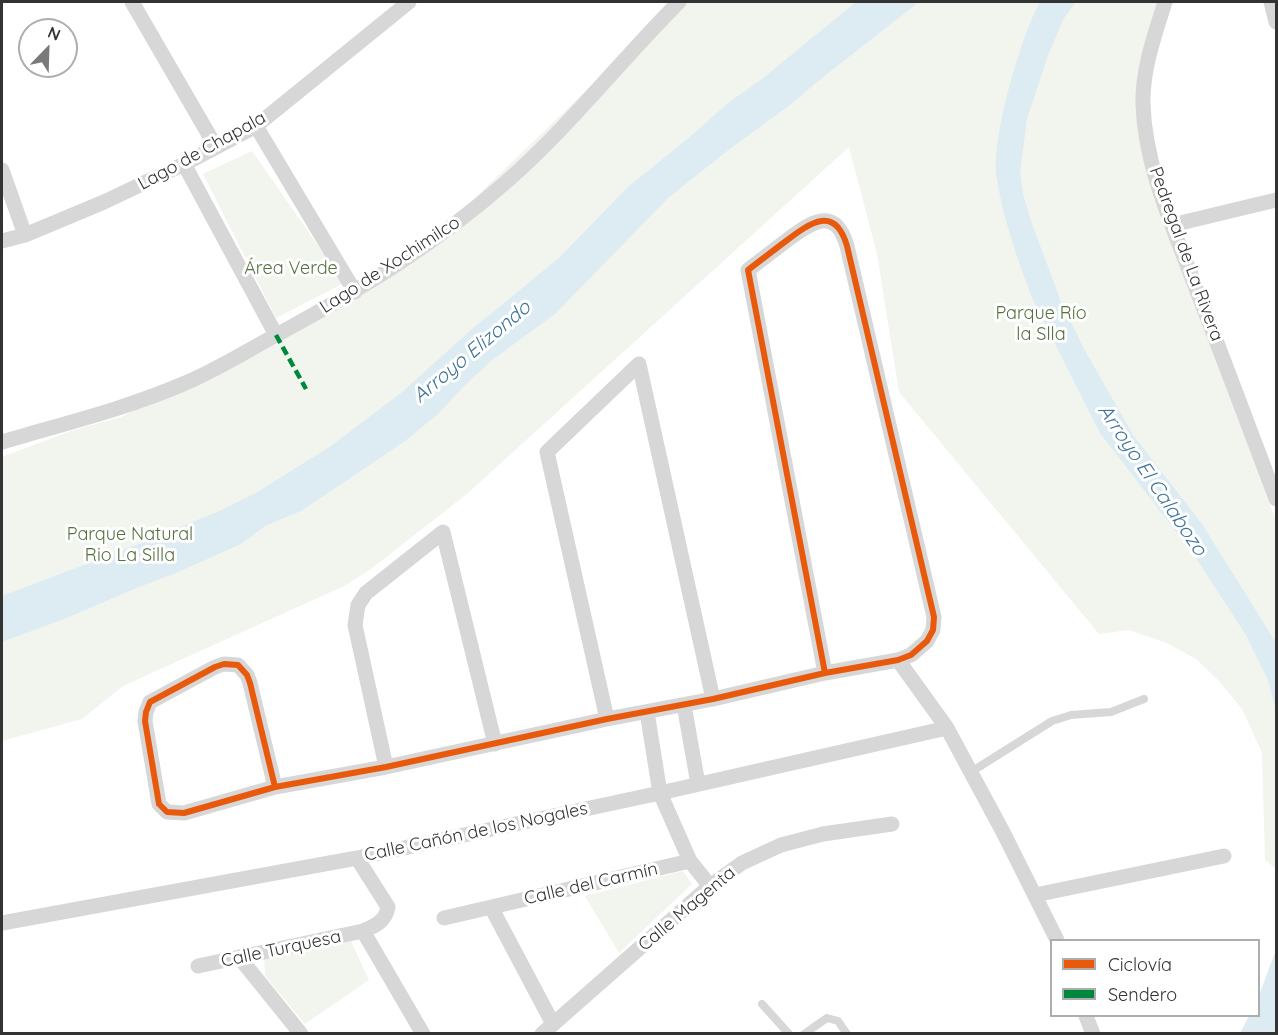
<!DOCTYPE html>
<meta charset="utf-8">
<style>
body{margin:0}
#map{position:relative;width:1278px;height:1035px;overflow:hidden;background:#fff;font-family:Quicksand,sans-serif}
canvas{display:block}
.frame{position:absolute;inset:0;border:3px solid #333;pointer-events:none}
.legend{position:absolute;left:1050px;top:939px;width:210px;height:78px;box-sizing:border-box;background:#fff;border:2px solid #adadad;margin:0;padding:8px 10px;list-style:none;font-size:18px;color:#333}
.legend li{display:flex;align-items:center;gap:12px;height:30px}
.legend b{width:30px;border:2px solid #adadad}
.north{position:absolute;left:18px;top:18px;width:60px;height:60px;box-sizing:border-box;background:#fff;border:2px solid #adadad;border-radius:50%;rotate:23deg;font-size:16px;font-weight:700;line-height:24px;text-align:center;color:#333}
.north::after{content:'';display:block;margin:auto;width:21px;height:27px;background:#7a7a7a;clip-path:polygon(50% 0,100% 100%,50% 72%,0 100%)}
</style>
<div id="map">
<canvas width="1278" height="1035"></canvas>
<div class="frame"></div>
<ul class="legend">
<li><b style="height:8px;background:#e8590c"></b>Ciclovía</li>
<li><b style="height:8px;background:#00873e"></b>Sendero</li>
</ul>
<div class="north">N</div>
</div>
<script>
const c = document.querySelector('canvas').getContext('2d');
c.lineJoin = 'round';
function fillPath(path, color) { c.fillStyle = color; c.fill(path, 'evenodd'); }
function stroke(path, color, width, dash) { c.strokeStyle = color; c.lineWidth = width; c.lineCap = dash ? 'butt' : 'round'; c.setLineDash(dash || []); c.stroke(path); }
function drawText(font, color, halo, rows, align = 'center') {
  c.font = font + ' Quicksand,sans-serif'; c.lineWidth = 6; c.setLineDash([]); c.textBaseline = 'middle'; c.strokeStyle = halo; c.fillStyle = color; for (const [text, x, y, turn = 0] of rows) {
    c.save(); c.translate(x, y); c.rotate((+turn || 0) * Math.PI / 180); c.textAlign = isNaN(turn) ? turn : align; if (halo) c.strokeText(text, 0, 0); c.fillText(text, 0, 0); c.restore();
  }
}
fillPath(new Path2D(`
 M 674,2 L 1157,2 L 1138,91 L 1169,234 L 1276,521 L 1276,869 L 1265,860 L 1262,753 L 1242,709 L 1219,681 L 1196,659 L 1167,643 L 1129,630 L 1099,634 L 899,392 L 877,254 L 849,147 L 468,493 L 371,569 L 344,586 L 123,686 L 82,719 L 2,741 L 2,457 L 71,431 L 121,417 L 232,361 L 423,248 L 655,24 Z
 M 252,151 L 344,283 L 276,318 L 203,174 Z
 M 683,871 L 692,884 L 619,953 L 585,896 Z
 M 351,941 L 369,980 L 305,1024 L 265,976 L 264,958 Z`), '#f1f5ed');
fillPath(new Path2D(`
 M 856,2 L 919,2 L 818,81 L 790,105 L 731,148 L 669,197 L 555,314 L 492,360 L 462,388 L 439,413 L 405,441 L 301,511 L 265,526 L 241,544 L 176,573 L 139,587 L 64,619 L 2,642 L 2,596 L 134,546 L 217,512 L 256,493 L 331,446 L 401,393 L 471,330 L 559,258 L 628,187 L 691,136 L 728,103 L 762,79 Z
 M 1040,2 L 1076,2 L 1064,18 L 1048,55 L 1027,119 L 1020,172 L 1023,194 L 1031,221 L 1061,302 L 1084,349 L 1133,435 L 1202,524 L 1276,643 L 1276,711 L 1268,680 L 1246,635 L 1194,555 L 1100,433 L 1032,298 C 1018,260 1003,219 997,179 C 990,141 1021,36 1040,2 Z
 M 1276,950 L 1276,1033 L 1240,1033 L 1249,1016 L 1258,1016 L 1259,995 Z`), '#ddebf3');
stroke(new Path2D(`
 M 971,772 L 1052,721 L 1071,715 L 1111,712 L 1144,699
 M 762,1004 L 789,1034
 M 804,1034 L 827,1018 L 838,1021 L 847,1034`), '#d7d7d7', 8);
stroke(new Path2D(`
 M 132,2 L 216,147
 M 1165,2 C 1155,34 1142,70 1143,104 C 1145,169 1175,231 1197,291 C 1224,360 1250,430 1276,499
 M 1271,2 L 1276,22
 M 256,126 L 355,292
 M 184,164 L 276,335
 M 2,170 L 25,235
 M 1172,225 L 1276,200
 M 2,241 L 25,235 L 104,202 L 184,164 L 256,126 L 409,2
 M 639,364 L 713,699
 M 2,442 C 62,424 125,409 183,384 C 217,370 248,350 280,333 C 361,289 436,244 506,182 C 569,127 620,61 679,2
 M 898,660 L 947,728 L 1003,832 L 1057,940
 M 684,705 L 698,784
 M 647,712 L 660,793 L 690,861 L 710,886
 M 607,719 L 547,452 L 639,364
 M 386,767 L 355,625 L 358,605 L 366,593 L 443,532 L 495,744
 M 275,787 L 250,683 L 247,675 L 238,665 L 224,664 L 215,667 L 150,702 L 146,712 L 145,721 L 159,804 L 167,812 L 184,813 L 275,787 L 386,767 L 607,719 L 713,699 L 825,673 L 898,660 L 911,655 L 927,641 L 933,630 L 934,617 L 847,246 C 835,205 811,222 786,241 C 774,250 761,260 748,270 L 825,673
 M 1035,895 L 1224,856
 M 491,907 L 553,1024
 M 444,918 L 690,861
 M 2,923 L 357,858 L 660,793 L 947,728
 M 363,931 L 423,1034
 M 239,957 L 301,1034
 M 198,966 L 363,931 C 375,926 386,921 388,907 L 357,858
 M 1086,1016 L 1093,1034
 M 542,1034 L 710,886 L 742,863 L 781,845 L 823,834 L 892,824`), '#d7d7d7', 15);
stroke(new Path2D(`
 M 276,335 L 306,389`), '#00873e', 4.5, [9, 4.5]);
stroke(new Path2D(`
 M 275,787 L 250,683 L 247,675 L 238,665 L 224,664 L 215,667 L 150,702 L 146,712 L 145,721 L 159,804 L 167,812 L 184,813 L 275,787 L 386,767 L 607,719 L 713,699 L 825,673 L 898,660 L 911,655 L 927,641 L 933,630 L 934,617 L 847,246 C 835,205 811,222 786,241 C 774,250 761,260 748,270 L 825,673`), '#e8590c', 6);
drawText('18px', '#333', '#fff', [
 ["Lago de Chapala",202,151,-29],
 ["Pedregal de La Rivera",1186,254,70],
 ["Lago de Xochimilco",390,265,-33],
 ["Calle Cañón de los Nogales",476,832,-12],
 ["Calle del Carmín",591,884,-13],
 ["Calle Magenta",687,909,-40],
 ["Calle Turquesa",281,949,-12]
]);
drawText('18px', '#56703f', '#fff', [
 ["Área Verde",291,269],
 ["Parque Río",1041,314],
 ["la Slla",1041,335],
 ["Parque Natural",130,535],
 ["Rio La Silla",130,556]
]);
drawText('italic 20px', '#3f7597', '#fff', [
 ["Arroyo Elizondo",472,352,-40],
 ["Arroyo El Calabozo",1152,480,56]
]);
</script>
